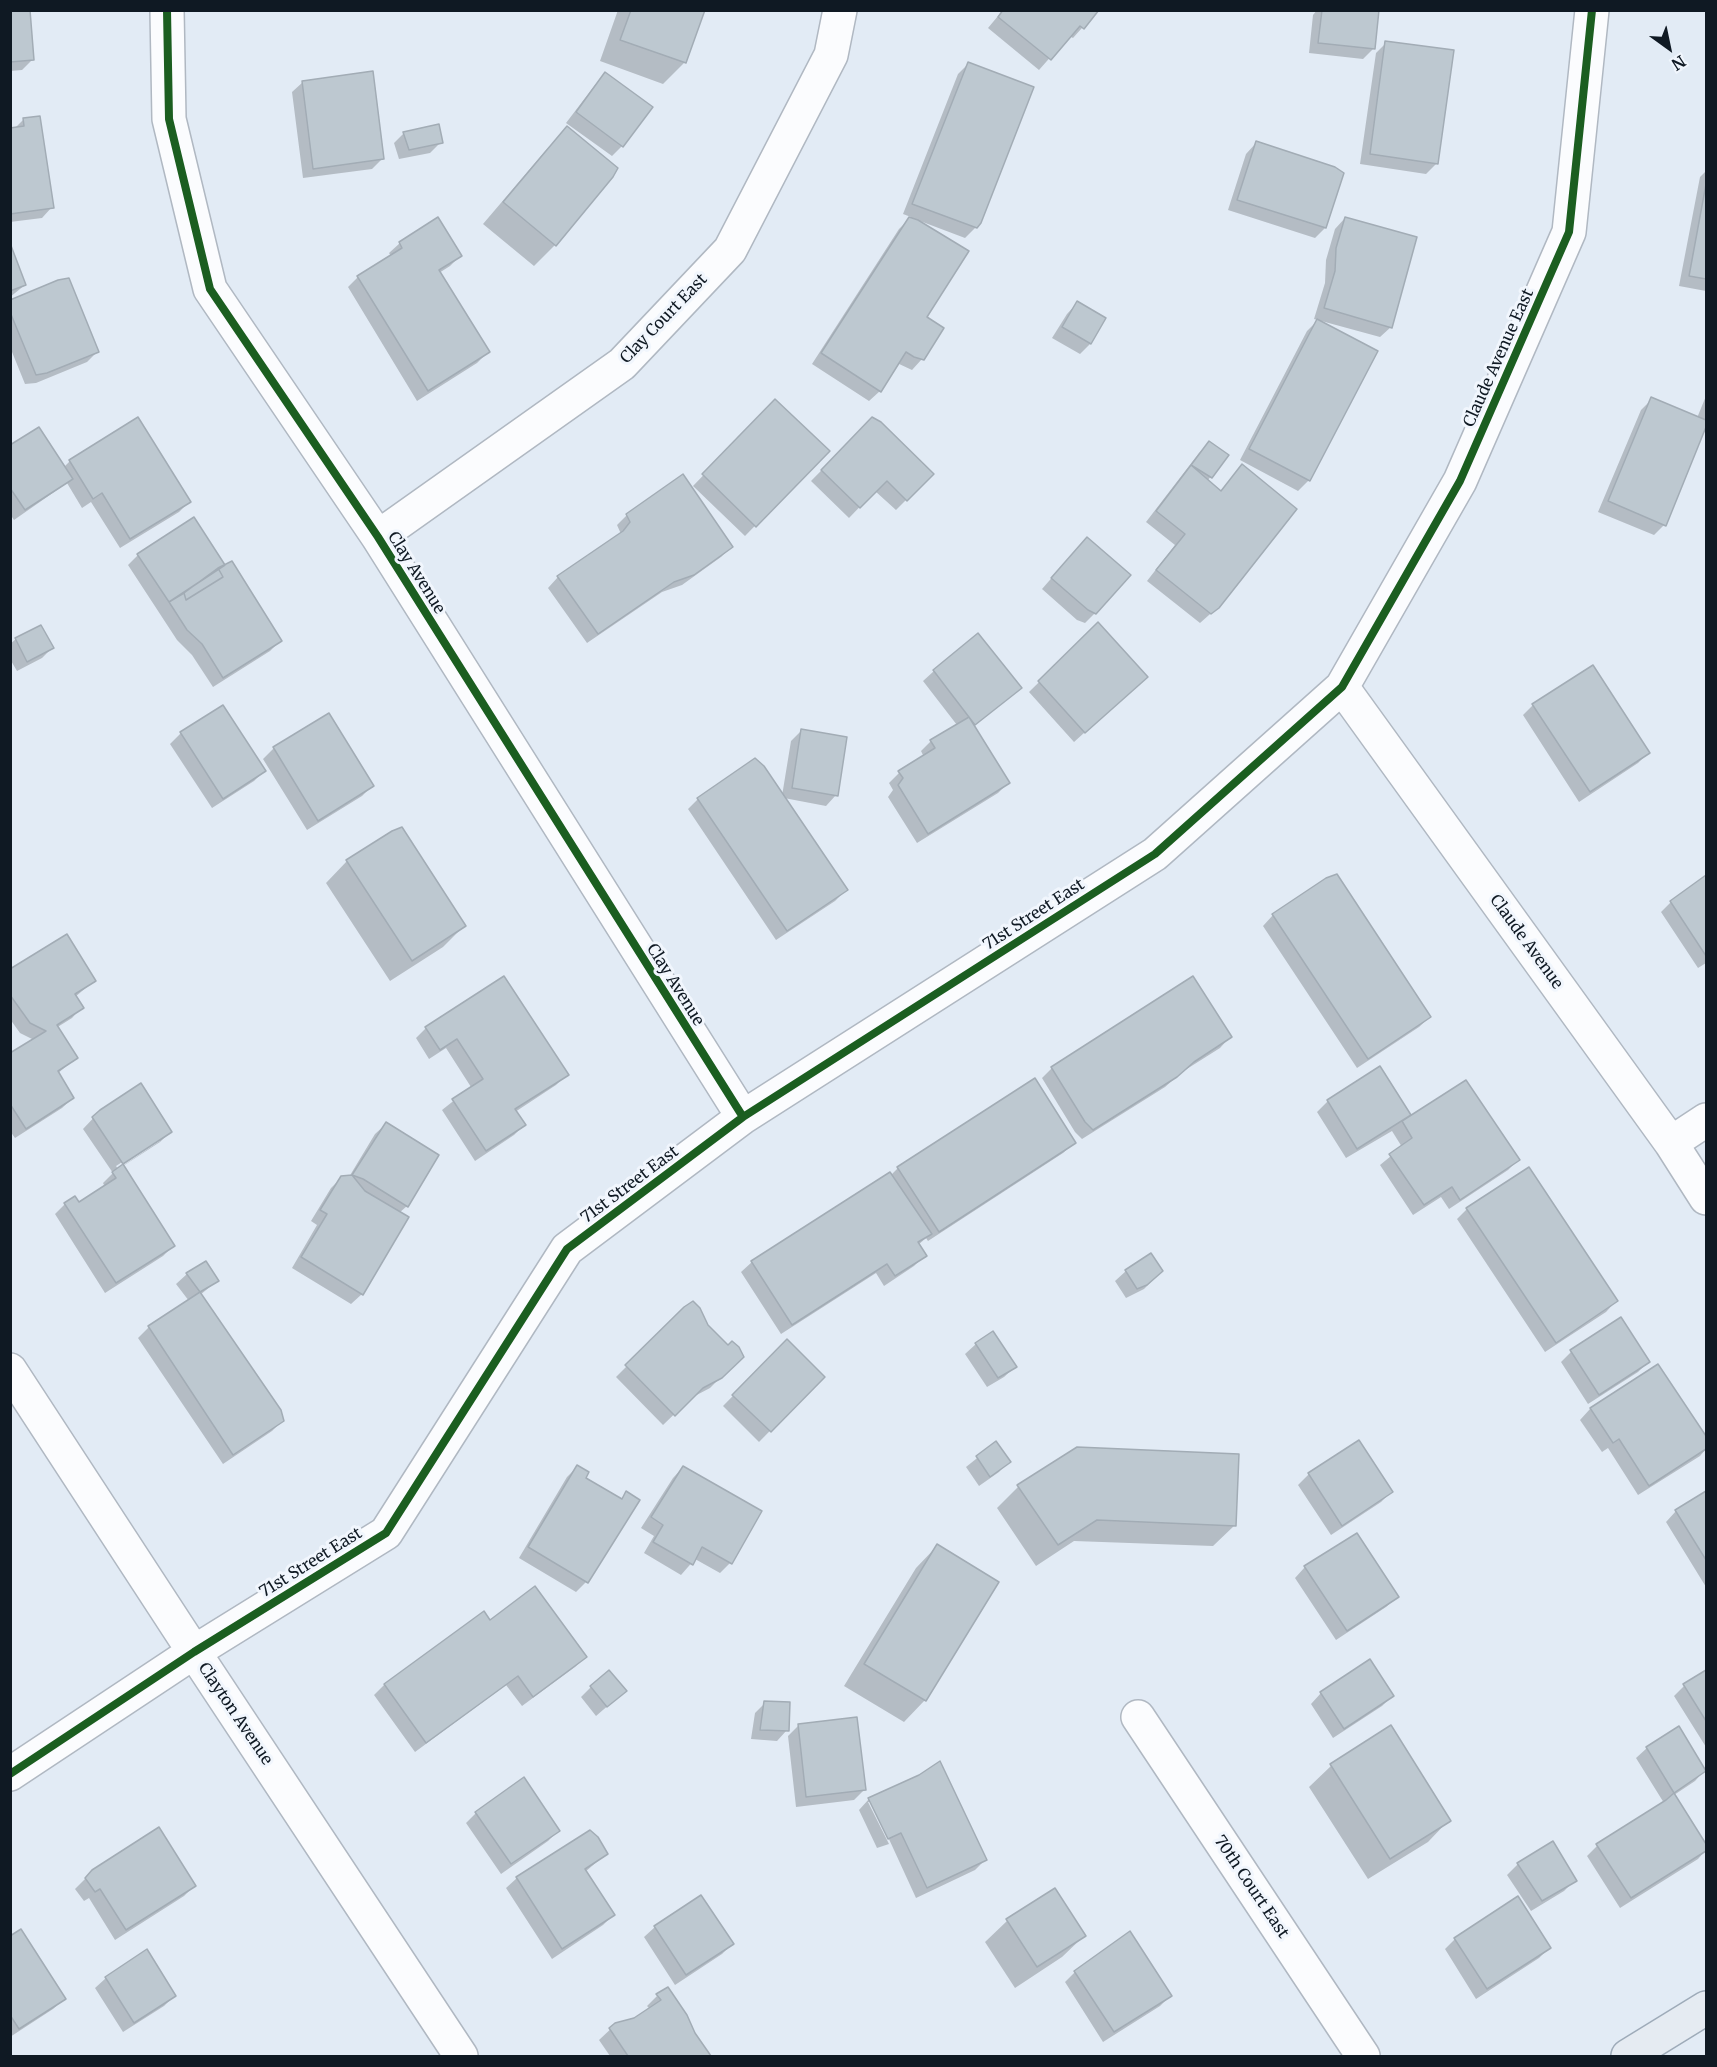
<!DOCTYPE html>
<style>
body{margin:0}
#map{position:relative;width:1717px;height:2067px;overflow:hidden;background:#e2ebf5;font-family:Merriweather,serif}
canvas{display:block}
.frame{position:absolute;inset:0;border:12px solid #0f1923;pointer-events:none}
.north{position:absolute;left:1639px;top:18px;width:60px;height:60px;-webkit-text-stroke:4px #f1f6fd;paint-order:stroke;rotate:147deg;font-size:16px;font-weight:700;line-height:24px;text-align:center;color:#0f1923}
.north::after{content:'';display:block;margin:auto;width:21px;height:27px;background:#0f1923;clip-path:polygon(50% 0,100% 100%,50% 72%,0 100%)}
</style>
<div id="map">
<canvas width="1717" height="2067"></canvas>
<div class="frame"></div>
<div class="north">N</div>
</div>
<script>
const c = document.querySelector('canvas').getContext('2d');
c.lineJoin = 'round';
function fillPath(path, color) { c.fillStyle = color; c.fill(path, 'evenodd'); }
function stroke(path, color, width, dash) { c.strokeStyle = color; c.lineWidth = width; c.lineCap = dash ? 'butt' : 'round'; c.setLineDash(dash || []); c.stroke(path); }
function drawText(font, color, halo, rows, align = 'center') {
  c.font = font + ' Merriweather,serif'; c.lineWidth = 6; c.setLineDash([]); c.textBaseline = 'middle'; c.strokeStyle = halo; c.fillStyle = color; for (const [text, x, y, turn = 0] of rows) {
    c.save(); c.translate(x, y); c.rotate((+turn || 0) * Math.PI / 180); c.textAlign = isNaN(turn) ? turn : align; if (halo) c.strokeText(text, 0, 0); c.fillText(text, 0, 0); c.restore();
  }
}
fillPath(new Path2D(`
 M 10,10 L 32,60 L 22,70 L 10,71 Z
 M 618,10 L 704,10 L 684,63 L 663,84 L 600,61 Z
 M 1003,10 L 1098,10 L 1073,38 L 1069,36 L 1039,70 L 988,28 Z
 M 1317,10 L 1377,10 L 1374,48 L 1363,59 L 1309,53 L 1313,15 Z
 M 1386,43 L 1437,163 L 1426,174 L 1360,164 L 1376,53 Z
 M 968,64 L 976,227 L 965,238 L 920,221 L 925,318 L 922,359 L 912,370 L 897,363 L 880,391 L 869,401 L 812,364 L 899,229 L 911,217 L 903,214 L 958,74 Z
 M 605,74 L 622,146 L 612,156 L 566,123 L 595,85 Z
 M 303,82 L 382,159 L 372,169 L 303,178 L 292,92 Z
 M 24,119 L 52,207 L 42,218 L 10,222 L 10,130 L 14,129 Z
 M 567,128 L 555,245 L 534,266 L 483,224 L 546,150 Z
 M 404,133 L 441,142 L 430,153 L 399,159 L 394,143 Z
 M 1256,143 L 1342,174 L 1325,228 L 1315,238 L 1228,210 L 1246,154 Z
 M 1706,171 L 1706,291 L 1679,286 L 1700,177 Z
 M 1345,218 L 1391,327 L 1380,337 L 1314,319 L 1325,283 L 1326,260 L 1335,229 Z
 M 400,243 L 460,256 L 450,266 L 439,273 L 488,352 L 477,363 L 417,401 L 348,287 L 358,277 L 391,256 L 389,253 Z
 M 10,247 L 25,285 L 10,297 Z
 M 10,301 L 97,352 L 87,362 L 36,383 L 25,384 L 10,347 Z
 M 1077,303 L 1104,319 L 1090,344 L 1080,354 L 1052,338 L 1067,314 Z
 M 1317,321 L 1376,352 L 1309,480 L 1298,491 L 1240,460 L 1307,331 Z
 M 1706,396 L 1706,424 L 1664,525 L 1654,535 L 1598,512 L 1641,410 L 1652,399 L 1697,418 Z
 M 775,401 L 828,451 L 745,536 L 693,486 Z
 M 138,419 L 189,502 L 179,512 L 120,548 L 91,502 L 82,508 L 67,483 L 14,520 L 10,514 L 10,447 L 64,467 L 70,461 Z
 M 872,419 L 932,474 L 896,510 L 875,491 L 849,518 L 811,481 Z
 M 1209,443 L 1227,456 L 1208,480 L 1220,492 L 1242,466 L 1218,607 L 1200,623 L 1147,581 L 1175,545 L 1146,522 L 1199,453 Z
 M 627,515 L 731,547 L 721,557 L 682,585 L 662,592 L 587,643 L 548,588 L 558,577 L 621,534 L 617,525 Z
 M 1077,549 L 1095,613 L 1085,623 L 1077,620 L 1042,589 Z
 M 138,555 L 224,567 L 280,641 L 270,651 L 213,687 L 192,655 L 177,640 L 128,565 Z
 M 1098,624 L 1135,687 L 1074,742 L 1029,692 Z
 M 16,639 L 52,648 L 42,658 L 17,671 L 10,659 L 10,644 Z
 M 934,671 L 1020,688 L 974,726 L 1008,783 L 998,793 L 917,843 L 888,797 L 893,790 L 889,783 L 899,773 L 924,757 L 921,751 L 931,741 L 957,725 L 923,681 Z
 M 1533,705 L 1648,753 L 1638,763 L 1579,802 L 1523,715 Z
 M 222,707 L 264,771 L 254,781 L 212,808 L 170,744 L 181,733 Z
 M 328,715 L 372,786 L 362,796 L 307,830 L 263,759 L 274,748 Z
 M 801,731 L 836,795 L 826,806 L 784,798 L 846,890 L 835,901 L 776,940 L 688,809 L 698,799 L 782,796 L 791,741 Z
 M 347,861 L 464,926 L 443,947 L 390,981 L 326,883 Z
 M 1706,876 L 1706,963 L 1698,968 L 1661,912 L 1671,902 L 1700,883 Z
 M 1273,915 L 1430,1017 L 1419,1027 L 1357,1068 L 1263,926 Z
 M 10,971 L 94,981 L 75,997 L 82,1007 L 72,1018 L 56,1028 L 76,1058 L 57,1074 L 73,1098 L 62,1108 L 15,1138 L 10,1131 L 10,1055 L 34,1040 L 20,1033 L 10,1019 Z
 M 426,1028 L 567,1074 L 556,1085 L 515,1112 L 524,1125 L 514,1135 L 475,1161 L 442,1110 L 471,1087 L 446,1048 L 429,1059 L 416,1038 Z
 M 1230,1037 L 1220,1048 L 1182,1072 L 1165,1087 L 1082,1139 L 1075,1132 L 1042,1078 L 1052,1068 Z
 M 1380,1068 L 1411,1118 L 1519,1159 L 1508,1170 L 1449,1209 L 1441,1197 L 1413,1215 L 1380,1165 L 1402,1147 L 1392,1131 L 1346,1158 L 1317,1112 L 1328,1101 Z
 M 100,1111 L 170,1132 L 160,1142 L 123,1166 L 173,1246 L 163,1256 L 105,1293 L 55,1214 L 65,1204 L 79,1204 L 105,1187 L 103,1183 L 113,1173 L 83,1129 ZM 160,1138 L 160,1141 L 118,1169 L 116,1166 Z
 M 386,1124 L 407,1206 L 399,1213 L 362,1294 L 351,1304 L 292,1268 L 317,1225 L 311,1221 L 331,1188 L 342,1177 L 349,1177 L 375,1134 Z
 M 1074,1143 L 1063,1153 L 928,1241 L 926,1238 L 918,1245 L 925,1255 L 914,1266 L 884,1286 L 876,1273 L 781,1334 L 741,1272 L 752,1262 L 891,1175 L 898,1168 Z
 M 1467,1209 L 1616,1301 L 1606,1312 L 1545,1352 L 1457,1219 Z
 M 206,1263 L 217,1281 L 200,1295 L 282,1421 L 272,1431 L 223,1464 L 138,1338 L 149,1327 L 189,1301 L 176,1284 L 187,1274 Z
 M 1126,1271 L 1162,1271 L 1144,1289 L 1126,1298 L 1115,1281 Z
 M 685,1308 L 728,1347 L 742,1356 L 710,1388 L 691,1398 L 663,1425 L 616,1377 Z
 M 787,1341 L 823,1377 L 759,1442 L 723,1406 Z
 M 976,1344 L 1015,1367 L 1004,1377 L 987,1387 L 965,1354 Z
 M 1571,1352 L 1648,1362 L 1638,1372 L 1588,1404 L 1561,1362 Z
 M 1658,1366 L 1706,1439 L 1706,1449 L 1700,1456 L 1638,1495 L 1608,1448 L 1602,1452 L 1580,1420 L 1590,1409 Z
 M 1359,1442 L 1391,1492 L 1381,1502 L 1331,1535 L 1298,1485 L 1309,1474 Z
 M 996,1443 L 1009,1461 L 999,1472 L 979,1486 L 966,1467 Z
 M 577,1467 L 584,1479 L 620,1500 L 626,1493 L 586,1582 L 576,1592 L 519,1558 L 567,1477 Z
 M 683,1467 L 730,1563 L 720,1573 L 695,1559 L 681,1575 L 644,1553 L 654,1536 L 641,1528 L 673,1478 Z
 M 1018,1487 L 1235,1525 L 1213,1546 L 1074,1541 L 1036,1566 L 997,1508 Z
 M 1706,1493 L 1706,1587 L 1666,1522 L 1676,1511 Z
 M 937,1546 L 925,1700 L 904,1722 L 844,1686 L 916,1568 Z
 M 1305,1567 L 1397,1597 L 1386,1607 L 1336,1640 L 1295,1578 Z
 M 483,1613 L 490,1622 L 585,1657 L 575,1667 L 522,1706 L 506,1685 L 415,1752 L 374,1695 L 384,1685 Z
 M 1706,1672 L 1706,1747 L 1674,1696 L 1684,1686 Z
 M 591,1687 L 625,1691 L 596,1716 L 581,1697 Z
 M 1321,1693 L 1392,1696 L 1382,1706 L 1333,1738 L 1311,1704 Z
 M 765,1703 L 787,1730 L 777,1741 L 751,1739 L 755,1713 Z
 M 798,1726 L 865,1789 L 854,1800 L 796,1807 L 788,1736 Z
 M 1391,1728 L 1449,1820 L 1428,1842 L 1368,1879 L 1309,1787 L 1331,1766 Z
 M 1647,1748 L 1705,1770 L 1695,1781 L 1674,1795 L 1706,1846 L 1706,1850 L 1698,1859 L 1620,1908 L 1587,1856 L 1597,1846 L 1664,1803 L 1636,1758 Z
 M 869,1799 L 985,1860 L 975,1870 L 916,1898 L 872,1802 L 868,1802 L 889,1844 L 877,1848 L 859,1810 Z
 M 476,1813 L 558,1831 L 548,1841 L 501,1874 L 466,1823 Z
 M 1552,1843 L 1575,1880 L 1564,1891 L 1531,1911 L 1507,1875 L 1518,1864 Z
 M 606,1854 L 585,1872 L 613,1915 L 603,1925 L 552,1959 L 506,1888 L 517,1878 Z
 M 93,1871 L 195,1885 L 184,1896 L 115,1940 L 89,1898 L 84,1901 L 75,1889 Z
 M 1055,1890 L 1084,1936 L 1062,1957 L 1015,1988 L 985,1942 L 1007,1921 Z
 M 701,1897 L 732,1944 L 722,1954 L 675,1985 L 644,1937 L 655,1927 Z
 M 10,1937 L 64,1999 L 53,2009 L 10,2037 Z
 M 1455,1939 L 1549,1948 L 1539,1958 L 1476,1999 L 1445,1949 Z
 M 1075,1972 L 1170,1996 L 1160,2006 L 1103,2042 L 1065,1982 Z
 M 106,1978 L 174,1996 L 164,2006 L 123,2032 L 95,1988 Z
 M 657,1996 L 694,2034 L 709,2056 L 610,2056 L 599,2040 L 615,2025 L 634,2019 L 650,2009 L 647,2006 Z`), '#0003');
const building = new Path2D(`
 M 10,10 L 30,10 L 34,60 L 10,62 Z
 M 631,10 L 705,10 L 686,63 L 620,40 Z
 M 1003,10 L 1099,10 L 1084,29 L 1080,26 L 1051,60 L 998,17 Z
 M 1322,10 L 1379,10 L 1375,49 L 1318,43 Z
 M 1385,41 L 1454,50 L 1438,164 L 1370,154 Z
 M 968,62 L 1034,87 L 981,223 L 977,228 L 912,204 Z
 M 373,71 L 384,159 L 313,169 L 302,81 Z
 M 605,72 L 653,107 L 623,147 L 576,112 Z
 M 40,116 L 54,208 L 10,214 L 10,128 L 24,126 L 23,118 Z
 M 439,124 L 443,143 L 409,150 L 403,132 Z
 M 567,126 L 618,168 L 613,177 L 556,246 L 503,202 Z
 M 1256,141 L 1335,167 L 1344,173 L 1326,228 L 1237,200 Z
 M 1706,184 L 1706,279 L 1689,276 Z
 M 438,217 L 462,256 L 439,270 L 490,352 L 428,391 L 357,276 L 402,248 L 399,242 Z
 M 909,217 L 918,220 L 969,251 L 927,317 L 944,328 L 924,360 L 914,357 L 906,352 L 881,392 L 821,353 Z
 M 1345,217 L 1417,237 L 1392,328 L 1324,308 L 1335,271 L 1336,248 Z
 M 10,243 L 26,285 L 10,291 Z
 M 69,278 L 99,352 L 47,373 L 36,375 L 10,312 L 10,300 L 58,280 Z
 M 1077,301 L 1106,318 L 1091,344 L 1062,327 Z
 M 1317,319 L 1378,351 L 1310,481 L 1249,449 Z
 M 1651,397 L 1706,420 L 1706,427 L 1666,526 L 1608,501 Z
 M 775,399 L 830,451 L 756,527 L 702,474 Z
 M 138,417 L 191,502 L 130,539 L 102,493 L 93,499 L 69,460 Z
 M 872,417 L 881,422 L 934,474 L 907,501 L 887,481 L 860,508 L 821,470 Z
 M 39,427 L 73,479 L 25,510 L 10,488 L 10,445 Z
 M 1209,441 L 1229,455 L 1212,478 L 1191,465 Z
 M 1242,464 L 1297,509 L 1219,608 L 1211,614 L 1156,570 L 1185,534 L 1156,511 L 1191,465 L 1221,491 Z
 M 683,474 L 733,547 L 694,575 L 674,582 L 598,634 L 557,576 L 623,531 L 630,522 L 626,514 Z
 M 194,517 L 225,565 L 169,602 L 137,554 Z
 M 1087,537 L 1131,575 L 1096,614 L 1088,610 L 1051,578 Z
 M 232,561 L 282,641 L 223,678 L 202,644 L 187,630 L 169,602 L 184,593 L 186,600 L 223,577 L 218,568 Z
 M 218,568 L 223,577 L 186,600 L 184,593 Z
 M 1098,622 L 1148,677 L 1085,733 L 1038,681 Z
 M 41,625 L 54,648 L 27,662 L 15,638 Z
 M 978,633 L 1022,688 L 975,725 L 933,670 Z
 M 1593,665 L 1650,753 L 1590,792 L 1532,704 Z
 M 223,705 L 266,771 L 223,799 L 180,732 Z
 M 329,713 L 374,786 L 318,821 L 273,747 Z
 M 969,717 L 1010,783 L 928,834 L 898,785 L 903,778 L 898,771 L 935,748 L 930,740 Z
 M 801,729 L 847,737 L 838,796 L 792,788 Z
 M 755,758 L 764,766 L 848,890 L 787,931 L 697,798 Z
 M 402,827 L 466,926 L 412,961 L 346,860 L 392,831 Z
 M 1337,874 L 1431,1017 L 1368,1059 L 1272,914 L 1326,878 Z
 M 1706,875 L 1706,956 L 1670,901 Z
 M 67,934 L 96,981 L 75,994 L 84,1008 L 57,1025 L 78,1058 L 58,1071 L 74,1098 L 26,1129 L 10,1104 L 10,1053 L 46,1031 L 30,1023 L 10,995 L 10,969 Z
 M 504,976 L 569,1075 L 515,1109 L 526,1125 L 486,1151 L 452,1099 L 483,1079 L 457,1039 L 440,1050 L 425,1027 Z
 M 1193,976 L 1232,1037 L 1194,1062 L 1177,1077 L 1093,1130 L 1085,1122 L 1051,1067 Z
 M 1380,1066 L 1411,1115 L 1357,1149 L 1327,1100 Z
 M 1035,1078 L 1076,1143 L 939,1232 L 897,1167 Z
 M 1466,1080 L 1520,1160 L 1460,1200 L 1452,1187 L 1424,1205 L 1389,1154 L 1412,1138 L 1402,1121 Z
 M 141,1083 L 172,1132 L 123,1164 L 92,1117 L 100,1110 Z
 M 386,1122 L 439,1155 L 408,1207 L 363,1179 L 352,1175 Z
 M 123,1164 L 175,1246 L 116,1283 L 64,1203 L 75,1196 L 79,1202 L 116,1178 L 112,1172 Z
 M 1529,1167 L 1618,1301 L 1556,1343 L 1466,1208 Z
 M 890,1172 L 932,1234 L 918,1242 L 927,1256 L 895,1276 L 887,1264 L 792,1325 L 751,1261 Z
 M 352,1175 L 365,1191 L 409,1217 L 363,1295 L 301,1257 L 327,1214 L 320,1210 L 341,1176 Z
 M 1151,1253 L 1163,1271 L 1147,1285 L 1137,1289 L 1125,1270 Z
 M 206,1261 L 219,1281 L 200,1292 L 186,1273 Z
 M 200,1292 L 281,1410 L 284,1421 L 233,1455 L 148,1326 Z
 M 693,1301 L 700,1308 L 708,1325 L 728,1345 L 732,1341 L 739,1347 L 744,1357 L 722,1378 L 703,1388 L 675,1416 L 625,1365 L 684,1307 Z
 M 1621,1317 L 1650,1362 L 1599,1395 L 1570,1350 Z
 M 993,1331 L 1017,1367 L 998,1378 L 975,1343 Z
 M 787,1339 L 825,1377 L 771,1432 L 732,1395 Z
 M 1658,1364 L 1706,1436 L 1706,1449 L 1649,1486 L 1619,1439 L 1613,1443 L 1590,1408 Z
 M 1359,1440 L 1393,1492 L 1342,1526 L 1308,1473 Z
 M 996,1441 L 1011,1462 L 990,1477 L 976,1456 Z
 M 1077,1447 L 1239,1454 L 1236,1526 L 1097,1520 L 1058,1545 L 1017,1485 Z
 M 577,1465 L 589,1472 L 586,1478 L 622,1499 L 626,1491 L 640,1500 L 588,1583 L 528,1547 Z
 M 683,1466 L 762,1511 L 732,1564 L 702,1547 L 693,1565 L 653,1542 L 663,1525 L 651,1517 Z
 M 1706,1491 L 1706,1560 L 1675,1510 Z
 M 1357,1533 L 1399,1597 L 1347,1631 L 1304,1566 Z
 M 937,1544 L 999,1582 L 926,1701 L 864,1664 Z
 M 535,1586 L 587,1657 L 533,1697 L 518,1676 L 426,1743 L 384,1684 L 484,1611 L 490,1620 Z
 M 1370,1659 L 1394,1696 L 1344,1729 L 1320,1692 Z
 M 609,1670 L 627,1691 L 607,1707 L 590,1686 Z
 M 1706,1670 L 1706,1721 L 1683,1684 Z
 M 764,1701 L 790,1702 L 789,1731 L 760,1730 Z
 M 857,1717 L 866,1790 L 806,1797 L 798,1724 Z
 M 1391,1725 L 1451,1821 L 1390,1859 L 1330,1764 Z
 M 1679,1726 L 1706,1771 L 1674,1793 L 1646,1747 Z
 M 940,1761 L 987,1860 L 927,1888 L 901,1833 L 888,1839 L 868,1798 L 919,1775 Z
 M 524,1777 L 560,1831 L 511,1864 L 475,1812 Z
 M 1674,1793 L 1706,1844 L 1706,1851 L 1631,1898 L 1596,1844 L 1666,1800 Z
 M 159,1827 L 196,1886 L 126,1930 L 100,1889 L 95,1892 L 85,1878 L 92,1870 Z
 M 590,1830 L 598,1837 L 608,1854 L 585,1869 L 615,1915 L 562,1949 L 516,1877 Z
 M 1553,1841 L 1577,1881 L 1542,1901 L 1517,1863 Z
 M 1055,1888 L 1086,1936 L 1037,1967 L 1006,1919 Z
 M 701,1895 L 734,1944 L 686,1975 L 654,1926 Z
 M 1518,1896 L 1551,1948 L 1487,1989 L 1454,1938 Z
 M 21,1929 L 66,1999 L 19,2029 L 10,2015 L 10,1936 Z
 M 1130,1931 L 1172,1996 L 1114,2032 L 1074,1971 Z
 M 147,1949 L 176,1996 L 134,2023 L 105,1977 Z
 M 668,1987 L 687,2015 L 695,2033 L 711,2056 L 628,2056 L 609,2028 L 615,2023 L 634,2018 L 661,2000 L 656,1994 Z`);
fillPath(building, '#bdc8d0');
stroke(building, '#a2acb5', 1.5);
const minor = new Path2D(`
 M 167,10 L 169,119 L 210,289 L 378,537 L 743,1117
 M 378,537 L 622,364 L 730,250 L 831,55 L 840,10
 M 1342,687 L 1671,1143 L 1706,1198
 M 1671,1143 L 1706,1120
 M 10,1370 L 194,1652 L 461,2056
 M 1138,1717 L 1363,2056
 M 10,1774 L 194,1652 L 386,1533 L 567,1249 L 743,1117 L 1155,854 L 1342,687 L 1460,481 L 1569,232 L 1592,10`);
const major = new Path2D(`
 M 1628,2056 L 1706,2008`);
stroke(minor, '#b0b8c2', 36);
stroke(major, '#9eabb9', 36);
stroke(minor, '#fbfcfe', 33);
stroke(major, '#e5ebf2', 33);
stroke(new Path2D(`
 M 167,10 L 169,119 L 210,289 L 378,537 L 743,1117
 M 10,1774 L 194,1652 L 386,1533 L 567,1249 L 743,1117 L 1155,854 L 1342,687 L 1460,481 L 1569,232 L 1592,10`), '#1b5e20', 8);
drawText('16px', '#0f1923', '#f1f6fd', [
 ["Clay Court East",664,319,-46],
 ["Claude Avenue East",1499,358,-66],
 ["Clay Avenue",416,573,58],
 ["71st Street East",1034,915,-33],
 ["Claude Avenue",1526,942,54],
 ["Clay Avenue",675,985,58],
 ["71st Street East",630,1185,-37],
 ["71st Street East",311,1563,-32],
 ["Clayton Avenue",235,1714,56],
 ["70th Court East",1251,1887,56]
]);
</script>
